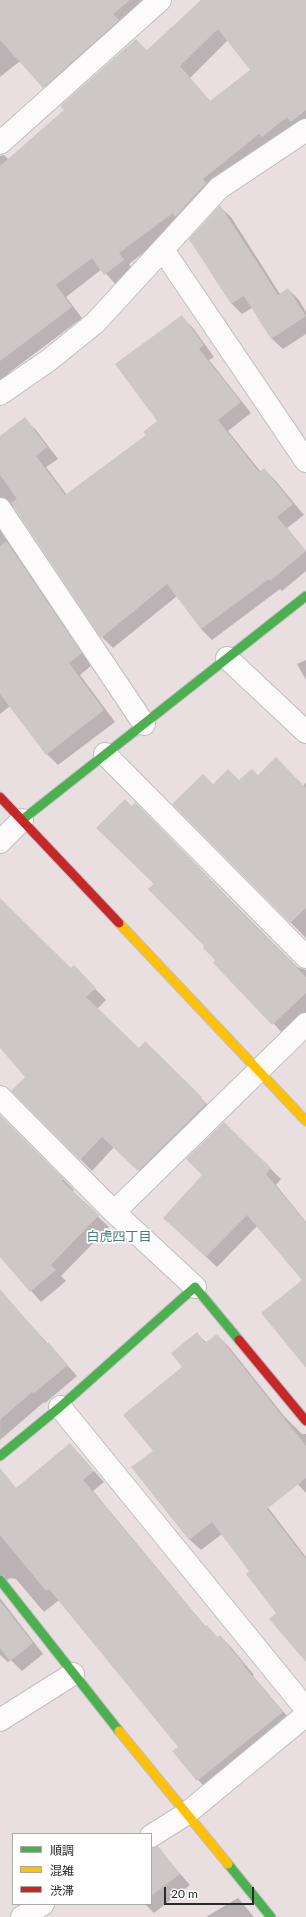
<!DOCTYPE html>
<meta charset="utf-8">
<style>
body{margin:0}
#map{position:relative;width:306px;height:1917px;overflow:hidden;background:#e9dfe1;font-family:Lato,"Noto Sans JP",sans-serif}
canvas{display:block}
.legend{position:absolute;left:12px;top:1833px;width:140px;height:72px;box-sizing:border-box;background:#fff;border:1px solid #aaa;margin:0;padding:5px 7px;list-style:none;font-size:12px;color:#2a2a2a}
.legend li{display:flex;align-items:center;gap:8px;height:20px}
.legend b{width:20px;border:1px solid #aaa}
.scale{position:absolute;left:164px;top:1887px;width:90px;height:18px;box-sizing:border-box;border:2px solid #2a2a2a;border-top:0;padding-left:5px;font-size:12px;line-height:14px;white-space:nowrap;color:#2a2a2a;-webkit-text-stroke:3px #fff;paint-order:stroke}
</style>
<div id="map">
<canvas width="306" height="1917"></canvas>
<ul class="legend">
<li><b style="height:5px;background:#4caf50"></b>順調</li>
<li><b style="height:5px;background:#ffc107"></b>混雑</li>
<li><b style="height:5px;background:#c62828"></b>渋滞</li>
</ul>
<div class="scale">20 m</div>
</div>
<script>
const c = document.querySelector('canvas').getContext('2d');
c.lineJoin = 'round';
function fillPath(path, color) { c.fillStyle = color; c.fill(path, 'evenodd'); }
function stroke(path, color, width, dash) { c.strokeStyle = color; c.lineWidth = width; c.lineCap = dash ? 'butt' : 'round'; c.setLineDash(dash || []); c.stroke(path); }
function drawText(font, color, halo, rows, align = 'center') {
  c.font = font + ' Lato,"Noto Sans JP",sans-serif'; c.lineWidth = 3.5; c.setLineDash([]); c.textBaseline = 'middle'; c.strokeStyle = halo; c.fillStyle = color; for (const [text, x, y, turn = 0] of rows) {
    c.save(); c.translate(x, y); c.rotate((+turn || 0) * Math.PI / 180); c.textAlign = isNaN(turn) ? turn : align; if (halo) c.strokeText(text, 0, 0); c.fillText(text, 0, 0); c.restore();
  }
}
fillPath(new Path2D(`
 M 2,0 L 148,0 L 55,98 L 20,61 L 0,77 L 0,2 Z
 M 202,0 L 306,0 L 306,129 L 129,264 L 134,271 L 116,285 L 102,269 L 66,297 L 82,318 L 10,372 L 19,383 L 0,398 L 0,156 L 4,155 L 8,159 L 147,52 ZM 228,40 L 251,70 L 211,102 L 190,78 Z
 M 220,207 L 231,217 L 280,294 L 288,289 L 299,300 L 306,312 L 306,334 L 283,349 L 272,339 L 252,308 L 242,314 L 231,303 Z
 M 182,317 L 193,328 L 214,357 L 209,360 L 251,413 L 228,431 L 261,472 L 264,469 L 275,480 L 304,515 L 287,528 L 306,551 L 306,571 L 282,591 L 280,589 L 212,640 L 201,629 L 177,596 L 113,648 L 102,637 L 16,508 L 11,507 L 0,515 L 0,437 L 25,419 L 36,430 L 58,459 L 46,467 L 67,495 L 147,435 L 158,422 Z
 M 0,527 L 92,665 L 80,675 L 115,722 L 58,765 L 47,754 L 10,706 L 0,714 Z
 M 306,660 L 306,680 L 297,664 Z
 M 258,776 L 303,786 L 306,782 L 306,938 L 174,804 L 213,785 L 240,782 Z
 M 135,804 L 297,967 L 306,970 L 306,1028 L 283,1034 L 205,946 L 155,884 L 132,807 Z
 M 0,900 L 71,970 L 74,967 L 106,1000 L 97,1009 L 139,1049 L 145,1043 L 212,1109 L 150,1181 L 114,1147 L 92,1171 L 13,1091 L 27,1077 L 0,1047 Z
 M 0,1116 L 74,1190 L 72,1192 L 109,1227 L 61,1276 L 66,1281 L 41,1302 L 0,1256 Z
 M 224,1123 L 281,1179 L 276,1185 L 306,1222 L 306,1282 L 258,1225 L 217,1267 L 175,1228 L 203,1175 Z
 M 1,1292 L 77,1376 L 45,1403 L 44,1402 L 0,1440 Z
 M 197,1334 L 207,1343 L 217,1335 L 229,1347 L 284,1416 L 302,1434 L 306,1434 L 306,1493 L 258,1441 L 233,1462 L 306,1557 L 306,1661 L 251,1571 L 222,1534 L 201,1550 L 189,1539 L 154,1451 L 183,1367 Z
 M 70,1444 L 104,1482 L 93,1491 L 206,1627 L 218,1638 L 220,1636 L 231,1647 L 254,1675 L 253,1676 L 293,1723 L 208,1791 L 174,1752 L 180,1747 L 59,1600 L 44,1612 L 16,1579 L 10,1578 L 0,1585 L 0,1492 L 17,1489 Z
 M 0,1598 L 43,1654 L 22,1671 L 11,1660 L 8,1662 L 0,1655 Z
 M 162,1853 L 190,1885 L 154,1913 L 145,1904 L 151,1904 L 151,1862 Z
 M 238,1898 L 254,1917 L 206,1917 Z`), '#0003');
fillPath(new Path2D(`
 M 0,0 L 130,0 L 113,14 L 119,20 L 43,88 L 0,40 Z
 M 201,0 L 306,0 L 306,110 L 291,122 L 287,117 L 262,137 L 259,134 L 203,179 L 206,183 L 175,217 L 173,213 L 119,253 L 124,260 L 104,275 L 92,258 L 56,285 L 72,307 L 0,361 L 0,166 L 64,110 L 60,106 L 136,39 L 147,50 ZM 218,29 L 250,70 L 210,101 L 180,66 Z
 M 220,205 L 278,295 L 288,288 L 306,316 L 271,339 L 244,296 L 231,304 L 189,239 Z
 M 182,315 L 204,345 L 199,349 L 241,402 L 218,420 L 259,472 L 264,468 L 293,504 L 277,517 L 306,551 L 270,581 L 269,579 L 201,629 L 167,584 L 101,638 L 11,503 L 17,499 L 0,475 L 0,436 L 25,417 L 47,447 L 36,456 L 65,495 L 146,435 L 143,432 L 157,421 L 115,364 Z
 M 6,541 L 82,653 L 69,663 L 104,710 L 46,755 L 0,694 L 0,546 Z
 M 276,757 L 306,788 L 306,908 L 290,923 L 172,804 L 203,774 L 213,784 L 228,769 L 239,780 L 252,769 L 258,775 Z
 M 125,799 L 132,806 L 135,802 L 306,977 L 306,993 L 272,1025 L 213,963 L 215,960 L 203,948 L 204,946 L 148,889 L 154,884 L 96,828 Z
 M 0,898 L 71,968 L 74,965 L 96,988 L 86,997 L 139,1048 L 145,1041 L 202,1097 L 200,1098 L 206,1104 L 138,1171 L 102,1137 L 80,1160 L 11,1091 L 25,1077 L 0,1048 Z
 M 0,1115 L 64,1179 L 62,1181 L 99,1215 L 51,1265 L 56,1270 L 30,1292 L 0,1257 Z
 M 224,1122 L 271,1168 L 266,1174 L 306,1223 L 306,1368 L 261,1313 L 302,1280 L 247,1215 L 206,1257 L 163,1218 L 202,1175 L 186,1159 Z
 M 0,1289 L 47,1344 L 48,1342 L 68,1365 L 34,1393 L 32,1392 L 0,1420 Z
 M 197,1332 L 205,1343 L 217,1334 L 306,1446 L 306,1478 L 267,1509 L 306,1559 L 306,1662 L 269,1619 L 276,1613 L 246,1574 L 249,1571 L 212,1522 L 189,1540 L 131,1467 L 153,1451 L 123,1415 L 182,1367 L 171,1353 Z
 M 70,1443 L 94,1471 L 83,1480 L 205,1626 L 207,1625 L 217,1637 L 220,1635 L 244,1664 L 243,1665 L 283,1712 L 197,1781 L 172,1751 L 178,1747 L 49,1589 L 46,1591 L 0,1535 L 0,1468 L 16,1488 Z
 M 0,1601 L 33,1643 L 10,1661 L 0,1648 Z
 M 158,1846 L 180,1874 L 151,1896 L 151,1848 Z`), '#cdc7c8');
const street = new Path2D(`
 M 0,143 L 160,0
 M 163,250 L 306,461
 M 0,394 L 49,360 L 95,323 L 219,188 L 306,130
 M 0,509 L 144,724
 M 227,658 L 306,732
 M 105,754 L 306,957
 M 0,842 L 22,820
 M 0,1097 L 114,1212 L 195,1287
 M 114,1212 L 306,1024
 M 60,1407 L 306,1709
 M 0,1720 L 73,1674
 M 151,1836 L 186,1814 L 306,1715
 M 22,1917 L 43,1904`);
const fast = new Path2D(`
 M 22,820 L 306,596
 M 0,1456 L 60,1407 L 195,1287 L 239,1340
 M 0,1580 L 119,1731
 M 228,1864 L 271,1917`);
const slow = new Path2D(`
 M 119,923 L 306,1121
 M 119,1731 L 228,1864`);
const jam = new Path2D(`
 M 0,797 L 119,923
 M 239,1340 L 306,1421`);
stroke(street, '#c0bfbf', 24);
stroke(fast, '#c0bfbf', 11);
stroke(slow, '#c0bfbf', 11);
stroke(jam, '#c0bfbf', 11);
stroke(street, '#fcfafa', 22);
stroke(fast, '#4caf50', 9);
stroke(slow, '#ffc107', 9);
stroke(jam, '#c62828', 9);
drawText('13px', '#487c7d', '#fff', [
 ["白虎四丁目",119,1237]
]);
</script>
